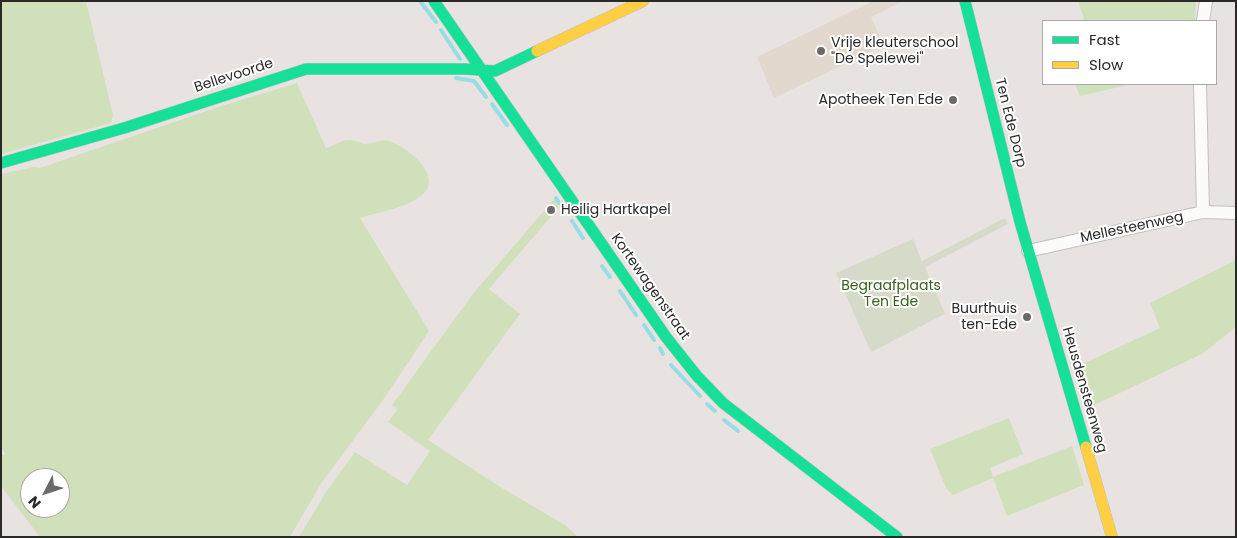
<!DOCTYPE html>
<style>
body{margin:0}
#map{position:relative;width:1237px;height:538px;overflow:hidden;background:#e8e3e0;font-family:Poppins,sans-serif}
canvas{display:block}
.frame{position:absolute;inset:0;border:2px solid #292929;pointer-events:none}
.legend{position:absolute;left:1042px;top:20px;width:175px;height:65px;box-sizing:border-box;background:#fff;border:1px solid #a9a9a9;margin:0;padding:6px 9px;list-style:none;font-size:15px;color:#292929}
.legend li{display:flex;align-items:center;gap:10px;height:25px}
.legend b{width:25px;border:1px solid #a9a9a9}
.north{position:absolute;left:20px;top:468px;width:50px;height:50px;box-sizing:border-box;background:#fff;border:1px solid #a9a9a9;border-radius:50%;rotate:229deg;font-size:14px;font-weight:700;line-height:20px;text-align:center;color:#292929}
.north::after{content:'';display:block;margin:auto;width:18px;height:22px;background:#6c6a69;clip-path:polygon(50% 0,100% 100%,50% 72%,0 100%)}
</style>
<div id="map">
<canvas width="1237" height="538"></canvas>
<div class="frame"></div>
<ul class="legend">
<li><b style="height:6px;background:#16e098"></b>Fast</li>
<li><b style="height:6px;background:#ffcf43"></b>Slow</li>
</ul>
<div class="north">N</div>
</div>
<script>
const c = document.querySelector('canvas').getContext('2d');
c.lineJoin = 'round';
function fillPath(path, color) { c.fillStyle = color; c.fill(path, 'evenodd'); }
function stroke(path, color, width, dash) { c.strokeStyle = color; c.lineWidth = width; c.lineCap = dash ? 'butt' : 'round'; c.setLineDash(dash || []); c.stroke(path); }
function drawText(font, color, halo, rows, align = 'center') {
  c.font = font + ' Poppins,sans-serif'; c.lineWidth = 4; c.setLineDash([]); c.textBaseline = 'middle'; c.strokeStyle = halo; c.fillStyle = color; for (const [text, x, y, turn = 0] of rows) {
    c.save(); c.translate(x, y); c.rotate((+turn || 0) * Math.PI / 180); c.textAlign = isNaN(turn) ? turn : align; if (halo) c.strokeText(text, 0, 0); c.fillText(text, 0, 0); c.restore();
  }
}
fillPath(new Path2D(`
 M 873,1 L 904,1 L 871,17 L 884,45 L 774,98 L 757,57 Z`), '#e2d8ce');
fillPath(new Path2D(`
 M 1,1 L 86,1 L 113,115 L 111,123 L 1,154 Z
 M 1078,1 L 1196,1 L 1195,21 L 1078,21 L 1084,19 Z
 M 297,83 L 326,148 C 333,146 343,139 351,140 C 356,140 361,144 366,144 C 373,143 381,139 389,141 C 405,146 443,174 424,193 C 407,209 380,211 360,218 L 429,331 L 383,400 L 322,482 L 290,537 L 40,537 L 1,486 L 1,456 L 5,454 L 1,444 L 1,174 L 33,167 L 40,168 L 218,107 ZM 30,478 L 60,478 L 60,508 L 30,508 Z
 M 1075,84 L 1132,84 L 1080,96 Z
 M 554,199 L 559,207 L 489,289 L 520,314 L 428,440 L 502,488 L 565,525 L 578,537 L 299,537 L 326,492 L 355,452 L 407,485 L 430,451 L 388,422 L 398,409 L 392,405 L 472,295 Z
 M 1236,260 L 1236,327 L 1202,354 L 1086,409 L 1074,368 L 1160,328 L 1150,303 Z
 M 1009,418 L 1023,454 L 990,468 L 993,477 L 1072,446 L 1084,485 L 1007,516 L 993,478 L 953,495 L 946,488 L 930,449 Z`), '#d0e0bb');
fillPath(new Path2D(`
 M 1005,218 L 1008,224 L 925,267 L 945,314 L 871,352 L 836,273 L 913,239 L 922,261 Z`), '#d6dac8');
stroke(new Path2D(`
 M 420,1 L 436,22
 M 441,30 L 460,59
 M 456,78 L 474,81 L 486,97
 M 492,104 L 507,125
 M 556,198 L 559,203
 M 572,221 L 583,238
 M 602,266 L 610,277
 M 620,291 L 636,315
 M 644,325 L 654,340
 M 660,348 L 663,354
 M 671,365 L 700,396
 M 707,404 L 715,411
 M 724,420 L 738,431`), '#98dde4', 4);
const street = new Path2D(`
 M 1203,21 L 1206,1
 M 1200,84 L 1203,212
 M 1028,251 L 1203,212 L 1236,213`);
const fast = new Path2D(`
 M 434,1 L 666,337 L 697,376 L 723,403 L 897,537
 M 965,1 L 1020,222 L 1086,447
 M 1,163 L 124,128 L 306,69 L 465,69 L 495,71 L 537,51`);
const slow = new Path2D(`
 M 537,51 L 643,1
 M 1086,447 L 1112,537`);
stroke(street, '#c1c0c1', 14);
stroke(fast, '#c1c0c1', 12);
stroke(slow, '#c1c0c1', 12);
stroke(street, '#fcfbfa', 12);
stroke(fast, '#16e098', 11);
stroke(slow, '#ffcf43', 11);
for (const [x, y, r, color] of [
 [821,51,5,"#6c6a69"],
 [953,100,5,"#6c6a69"],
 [551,210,5,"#6c6a69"],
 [1027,317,5,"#6c6a69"]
]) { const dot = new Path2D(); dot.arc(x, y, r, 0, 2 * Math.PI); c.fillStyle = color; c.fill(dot); stroke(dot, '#fff', 2); }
drawText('14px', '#292929', '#fff', [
 ["Vrije kleuterschool",831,43],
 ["\"De Spelewei\"",831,59],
 ["Apotheek Ten Ede",943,100,"right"],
 ["Heilig Hartkapel",561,210],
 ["Buurthuis",1017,309,"right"],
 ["ten-Ede",1017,325,"right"]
], 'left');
drawText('14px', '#292929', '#fff', [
 ["Bellevoorde",234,76,-18],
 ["Ten Ede Dorp",1010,123,76],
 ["Mellesteenweg",1132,228,-12],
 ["Kortewagenstraat",650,287,55],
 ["Heusdensteenweg",1084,390,74]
]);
drawText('14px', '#37611e', '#fff', [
 ["Begraafplaats",891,286],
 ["Ten Ede",891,302]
]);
</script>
